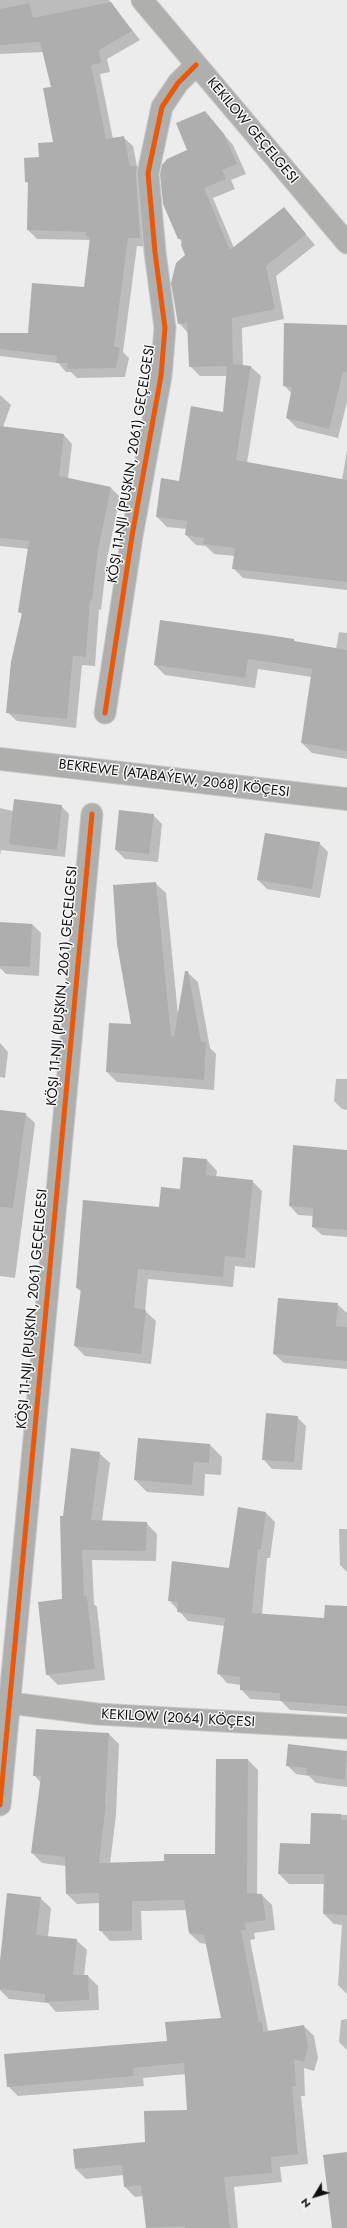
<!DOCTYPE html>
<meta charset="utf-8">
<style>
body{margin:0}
#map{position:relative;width:347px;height:2228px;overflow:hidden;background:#ececec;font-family:Jost,sans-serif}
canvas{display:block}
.north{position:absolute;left:295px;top:2176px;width:40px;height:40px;-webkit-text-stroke:3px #f8f8fa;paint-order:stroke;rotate:232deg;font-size:11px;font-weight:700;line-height:16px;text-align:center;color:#0e0e0f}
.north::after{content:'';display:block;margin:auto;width:14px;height:18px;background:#0e0e0f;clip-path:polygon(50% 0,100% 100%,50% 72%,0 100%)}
</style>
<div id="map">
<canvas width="347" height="2228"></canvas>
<div class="north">N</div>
</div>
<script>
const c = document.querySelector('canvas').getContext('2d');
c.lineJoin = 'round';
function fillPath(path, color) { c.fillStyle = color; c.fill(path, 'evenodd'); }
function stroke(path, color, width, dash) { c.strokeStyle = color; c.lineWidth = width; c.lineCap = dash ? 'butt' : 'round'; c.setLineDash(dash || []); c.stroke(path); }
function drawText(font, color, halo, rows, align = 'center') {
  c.font = font + ' Jost,sans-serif'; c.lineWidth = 3; c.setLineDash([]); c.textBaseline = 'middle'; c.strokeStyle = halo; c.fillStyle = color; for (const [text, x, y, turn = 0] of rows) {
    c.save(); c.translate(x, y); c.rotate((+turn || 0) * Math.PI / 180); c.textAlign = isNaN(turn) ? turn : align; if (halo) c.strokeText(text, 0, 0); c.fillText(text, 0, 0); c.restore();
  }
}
fillPath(new Path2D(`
 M 0,0 L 109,0 L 140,40 L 107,59 L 110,72 L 100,74 L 113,139 L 123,137 L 133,146 L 137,166 L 146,176 L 149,247 L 137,246 L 123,352 L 129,358 L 125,377 L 77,378 L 71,372 L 66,372 L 58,363 L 0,356 L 0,334 L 29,334 L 85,288 L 90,240 L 37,239 L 28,230 L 29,184 L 26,182 L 25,159 L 40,158 L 54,143 L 52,88 L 43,52 L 0,54 Z
 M 204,112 L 233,145 L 246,174 L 231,180 L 235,189 L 213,198 L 234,248 L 284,208 L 315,245 L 276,276 L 284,319 L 242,328 L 243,366 L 251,367 L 261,376 L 247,463 L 342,480 L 347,450 L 347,590 L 243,578 L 233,568 L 235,556 L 214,554 L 206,546 L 196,545 L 186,535 L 187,529 L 167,527 L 157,517 L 224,413 L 227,376 L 200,376 L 190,366 L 189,334 L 179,323 L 186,255 L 182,242 L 179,238 L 189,150 Z
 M 347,326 L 347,402 L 338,438 L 297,428 L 287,418 L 292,394 L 284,385 Z
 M 0,395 L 11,405 L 3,427 L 63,434 L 72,444 L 68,479 L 111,488 L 120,497 L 107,559 L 101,610 L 99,609 L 95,666 L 82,665 L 76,728 L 17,721 L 7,712 L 23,615 L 19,612 L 29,549 L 0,546 Z
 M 339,632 L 347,633 L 347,759 L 312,753 L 302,743 L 312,677 L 258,669 L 255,688 L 165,675 L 155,665 L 294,640 L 296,643 L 336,649 Z
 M 61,806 L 69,814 L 65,857 L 1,850 L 0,856 L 0,808 L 13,811 Z
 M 153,815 L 162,824 L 158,862 L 125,859 L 116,850 Z
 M 319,843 L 328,852 L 320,898 L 267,889 L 258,880 Z
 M 155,883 L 166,893 L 178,1015 L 187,972 L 198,982 L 210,1048 L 216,1054 L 214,1090 L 117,1082 L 107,1072 L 132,1025 Z
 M 0,923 L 32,924 L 41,933 L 39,976 L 6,974 L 0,968 Z
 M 0,1043 L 8,1052 L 5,1078 L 0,1077 Z
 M 336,1079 L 347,1079 L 347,1110 L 342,1109 L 334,1101 Z
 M 0,1111 L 25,1114 L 35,1123 L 15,1278 L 0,1276 Z
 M 347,1151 L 347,1237 L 322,1235 L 313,1227 L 314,1216 L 298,1215 L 290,1206 Z
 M 207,1160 L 217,1171 L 216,1177 L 252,1181 L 262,1191 L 255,1268 L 235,1266 L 233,1287 L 148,1279 L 145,1311 L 156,1321 L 151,1364 L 85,1356 L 75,1346 L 81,1292 L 77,1288 L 180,1190 Z
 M 337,1304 L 347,1313 L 347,1369 L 284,1363 L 274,1354 Z
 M 297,1417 L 306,1426 L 302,1470 L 272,1469 L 264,1460 Z
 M 139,1439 L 210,1445 L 222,1457 L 221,1475 L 205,1474 L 204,1496 L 147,1492 L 135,1480 Z
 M 99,1453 L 110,1463 L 102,1521 L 146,1523 L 157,1534 L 156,1561 L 92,1560 L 94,1604 L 97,1607 L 105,1680 L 58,1685 L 47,1674 L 63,1600 L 64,1517 Z
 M 266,1513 L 275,1522 L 270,1558 L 267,1558 L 262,1615 L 325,1620 L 347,1607 L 347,1714 L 290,1710 L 281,1701 L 250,1699 L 241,1689 L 241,1685 L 227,1683 L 218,1673 L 225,1626 L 188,1621 L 169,1600 L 230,1569 Z
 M 339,1529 L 347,1529 L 347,1572 L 340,1565 Z
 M 109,1734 L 119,1744 L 116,1815 L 110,1864 L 165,1862 L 216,1855 L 248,1760 L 258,1770 L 257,1895 L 262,1895 L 272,1905 L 275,1930 L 254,1933 L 255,1939 L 250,1940 L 268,2030 L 270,2032 L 304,2026 L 314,2036 L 318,2058 L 314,2071 L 304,2068 L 305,2096 L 301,2096 L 308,2164 L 280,2167 L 282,2182 L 234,2187 L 238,2228 L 147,2228 L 143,2196 L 135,2197 L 125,2187 L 124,2175 L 86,2179 L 76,2169 L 146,2143 L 188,2110 L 186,2074 L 143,2078 L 144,2086 L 18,2096 L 8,2086 L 168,2042 L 222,2018 L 207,1944 L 200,1943 L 189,1933 L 187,1910 L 141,1911 L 142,1940 L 110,1941 L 100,1930 L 100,1903 L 77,1904 L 67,1894 L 66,1866 L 42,1863 L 32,1853 L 41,1783 L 34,1775 Z
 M 289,1745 L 347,1752 L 347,1787 L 316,1783 L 309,1776 L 296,1774 L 287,1765 Z
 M 312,1814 L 347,1815 L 347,1994 L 338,1985 L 342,1925 L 334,1924 L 324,1914 L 325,1884 L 289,1884 L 279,1874 L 311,1845 Z
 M 40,1898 L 51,1908 L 48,1937 L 76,1940 L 87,1950 L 84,1976 L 88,1976 L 98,1986 L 99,2010 L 56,2012 L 48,2003 L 9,1999 L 0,1990 L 0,1970 Z
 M 347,2019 L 347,2050 L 339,2042 L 341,2020 Z`), '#0003');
fillPath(new Path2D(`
 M 111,2 L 132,31 L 99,50 L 101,63 L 91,65 L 106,139 L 124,136 L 130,166 L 137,166 L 136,174 L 140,238 L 128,238 L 114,346 L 120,348 L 116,368 L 67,369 L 68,363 L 56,363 L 57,356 L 0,349 L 0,333 L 28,333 L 32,283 L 84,287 L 90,237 L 86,236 L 86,232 L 27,230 L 28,182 L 25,182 L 24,158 L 39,157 L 38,143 L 53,142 L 43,88 L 51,87 L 40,42 L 0,45 L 0,9 L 29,3 L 33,18 Z
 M 205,111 L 224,134 L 237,164 L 222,170 L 226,179 L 204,188 L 230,250 L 284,207 L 306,234 L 266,266 L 275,309 L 232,318 L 233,364 L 251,366 L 236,460 L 347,480 L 347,582 L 232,569 L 235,548 L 203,544 L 204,538 L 185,535 L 187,521 L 156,517 L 161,478 L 179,481 L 191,406 L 223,412 L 227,366 L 189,367 L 187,323 L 178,324 L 171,283 L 176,263 L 185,255 L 181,245 L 182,239 L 178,239 L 163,204 L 160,174 L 162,165 L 167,159 L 187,150 L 176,123 Z
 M 284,323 L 347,325 L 347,372 L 343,372 L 329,429 L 286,418 L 292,387 L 283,386 Z
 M 0,426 L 64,434 L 59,476 L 111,487 L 98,550 L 92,601 L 90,600 L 86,657 L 73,656 L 67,719 L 6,713 L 11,662 L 22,613 L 18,612 L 29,541 L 0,538 Z
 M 160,620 L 275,636 L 294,639 L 294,641 L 347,650 L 347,751 L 301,743 L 312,669 L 248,659 L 245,678 L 154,665 Z
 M 14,799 L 62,805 L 57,850 L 9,844 Z
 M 119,810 L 154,814 L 149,854 L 115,850 Z
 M 265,833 L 320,842 L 312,889 L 257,880 Z
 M 156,882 L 171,1036 L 174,1037 L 185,971 L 188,971 L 201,1042 L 206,1042 L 204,1080 L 106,1072 L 109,1023 L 131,1024 L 117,944 L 113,885 Z
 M 0,922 L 32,924 L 30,967 L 0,966 Z
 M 0,1110 L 26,1113 L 13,1208 L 0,1207 Z
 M 293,1145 L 347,1150 L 347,1230 L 312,1227 L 313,1208 L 289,1206 Z
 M 183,1157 L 207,1159 L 206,1175 L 253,1180 L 245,1258 L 225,1256 L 223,1277 L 138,1269 L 134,1308 L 146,1310 L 141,1354 L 74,1346 L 81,1289 L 76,1288 L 83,1200 L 159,1207 L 161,1187 L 180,1189 Z
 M 278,1298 L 338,1303 L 336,1326 L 347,1327 L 347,1361 L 273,1354 Z
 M 266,1413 L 298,1416 L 294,1462 L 262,1460 Z
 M 138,1438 L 210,1444 L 209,1463 L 194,1462 L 192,1485 L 134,1480 Z
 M 71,1448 L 100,1452 L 91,1520 L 147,1522 L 146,1551 L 82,1550 L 84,1596 L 87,1596 L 95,1669 L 46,1675 L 38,1602 L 62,1599 L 60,1516 L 63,1516 Z
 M 238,1507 L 266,1512 L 261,1549 L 258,1549 L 252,1613 L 324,1618 L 325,1605 L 347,1606 L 347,1706 L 280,1701 L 280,1693 L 240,1690 L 240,1677 L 217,1674 L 225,1618 L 177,1612 L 178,1602 L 168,1601 L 172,1561 L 229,1568 Z
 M 36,1729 L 109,1733 L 105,1804 L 106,1804 L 99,1863 L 164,1861 L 164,1854 L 215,1854 L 216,1759 L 248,1759 L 247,1893 L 262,1894 L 266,1920 L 245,1923 L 246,1930 L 241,1930 L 259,2023 L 262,2022 L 263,2032 L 304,2025 L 308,2048 L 304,2062 L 294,2059 L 296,2086 L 292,2086 L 298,2154 L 271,2157 L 272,2173 L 224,2177 L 230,2228 L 185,2228 L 185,2226 L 146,2228 L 141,2185 L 124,2187 L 122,2165 L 75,2169 L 73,2149 L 145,2142 L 144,2111 L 187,2110 L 184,2063 L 133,2068 L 134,2076 L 7,2087 L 4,2054 L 167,2041 L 165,2022 L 221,2018 L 204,1935 L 189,1933 L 184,1900 L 132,1901 L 132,1931 L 99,1931 L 99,1893 L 66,1894 L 65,1857 L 31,1853 L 41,1776 L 33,1776 Z
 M 288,1744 L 347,1751 L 345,1780 L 306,1774 L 307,1768 L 286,1766 Z
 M 311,1813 L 341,1814 L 341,1820 L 347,1820 L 347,1915 L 323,1914 L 324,1874 L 278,1874 L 280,1843 L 310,1844 Z
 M 7,1893 L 41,1897 L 36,1935 L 77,1939 L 73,1975 L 88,1975 L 89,2000 L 45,2002 L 45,1994 L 0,1989 L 0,1961 Z
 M 347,2152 L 347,2228 L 332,2228 L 323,2155 Z`), '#aeaeae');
const minor = new Path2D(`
 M 142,0 L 347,243
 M 105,713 L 132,536 L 161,376 L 165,328 L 155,252 L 148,173 L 162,107 L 178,83 L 196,65
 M 10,1703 L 97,1714 L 347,1728
 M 0,1805 L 92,814`);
const secondary = new Path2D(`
 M 0,759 L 347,799`);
stroke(minor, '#c8c8c9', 23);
stroke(secondary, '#c8c8c9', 24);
stroke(minor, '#afafae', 21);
stroke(secondary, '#aeaead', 22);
stroke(new Path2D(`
 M 105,713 L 132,536 L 161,376 L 165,328 L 155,252 L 148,173 L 162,107 L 178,83 L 196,65
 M 0,1805 L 92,814`), '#e8590c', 5);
drawText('14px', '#0e0e0f', '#f8f8fa', [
 ["KEKILOW GEÇELGESI",252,131,50],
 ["KÖŞI 11-NJI (PUŞKIN, 2061) GEÇELGESI",132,464,-81],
 ["BEKREWE (ATABAÝEW, 2068) KÖÇESI",174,779,7],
 ["KÖŞI 11-NJI (PUŞKIN, 2061) GEÇELGESI",63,986,-85],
 ["KÖŞI 11-NJI (PUŞKIN, 2061) GEÇELGESI",33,1309,-85],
 ["KEKILOW (2064) KÖÇESI",178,1719,3]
]);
</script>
